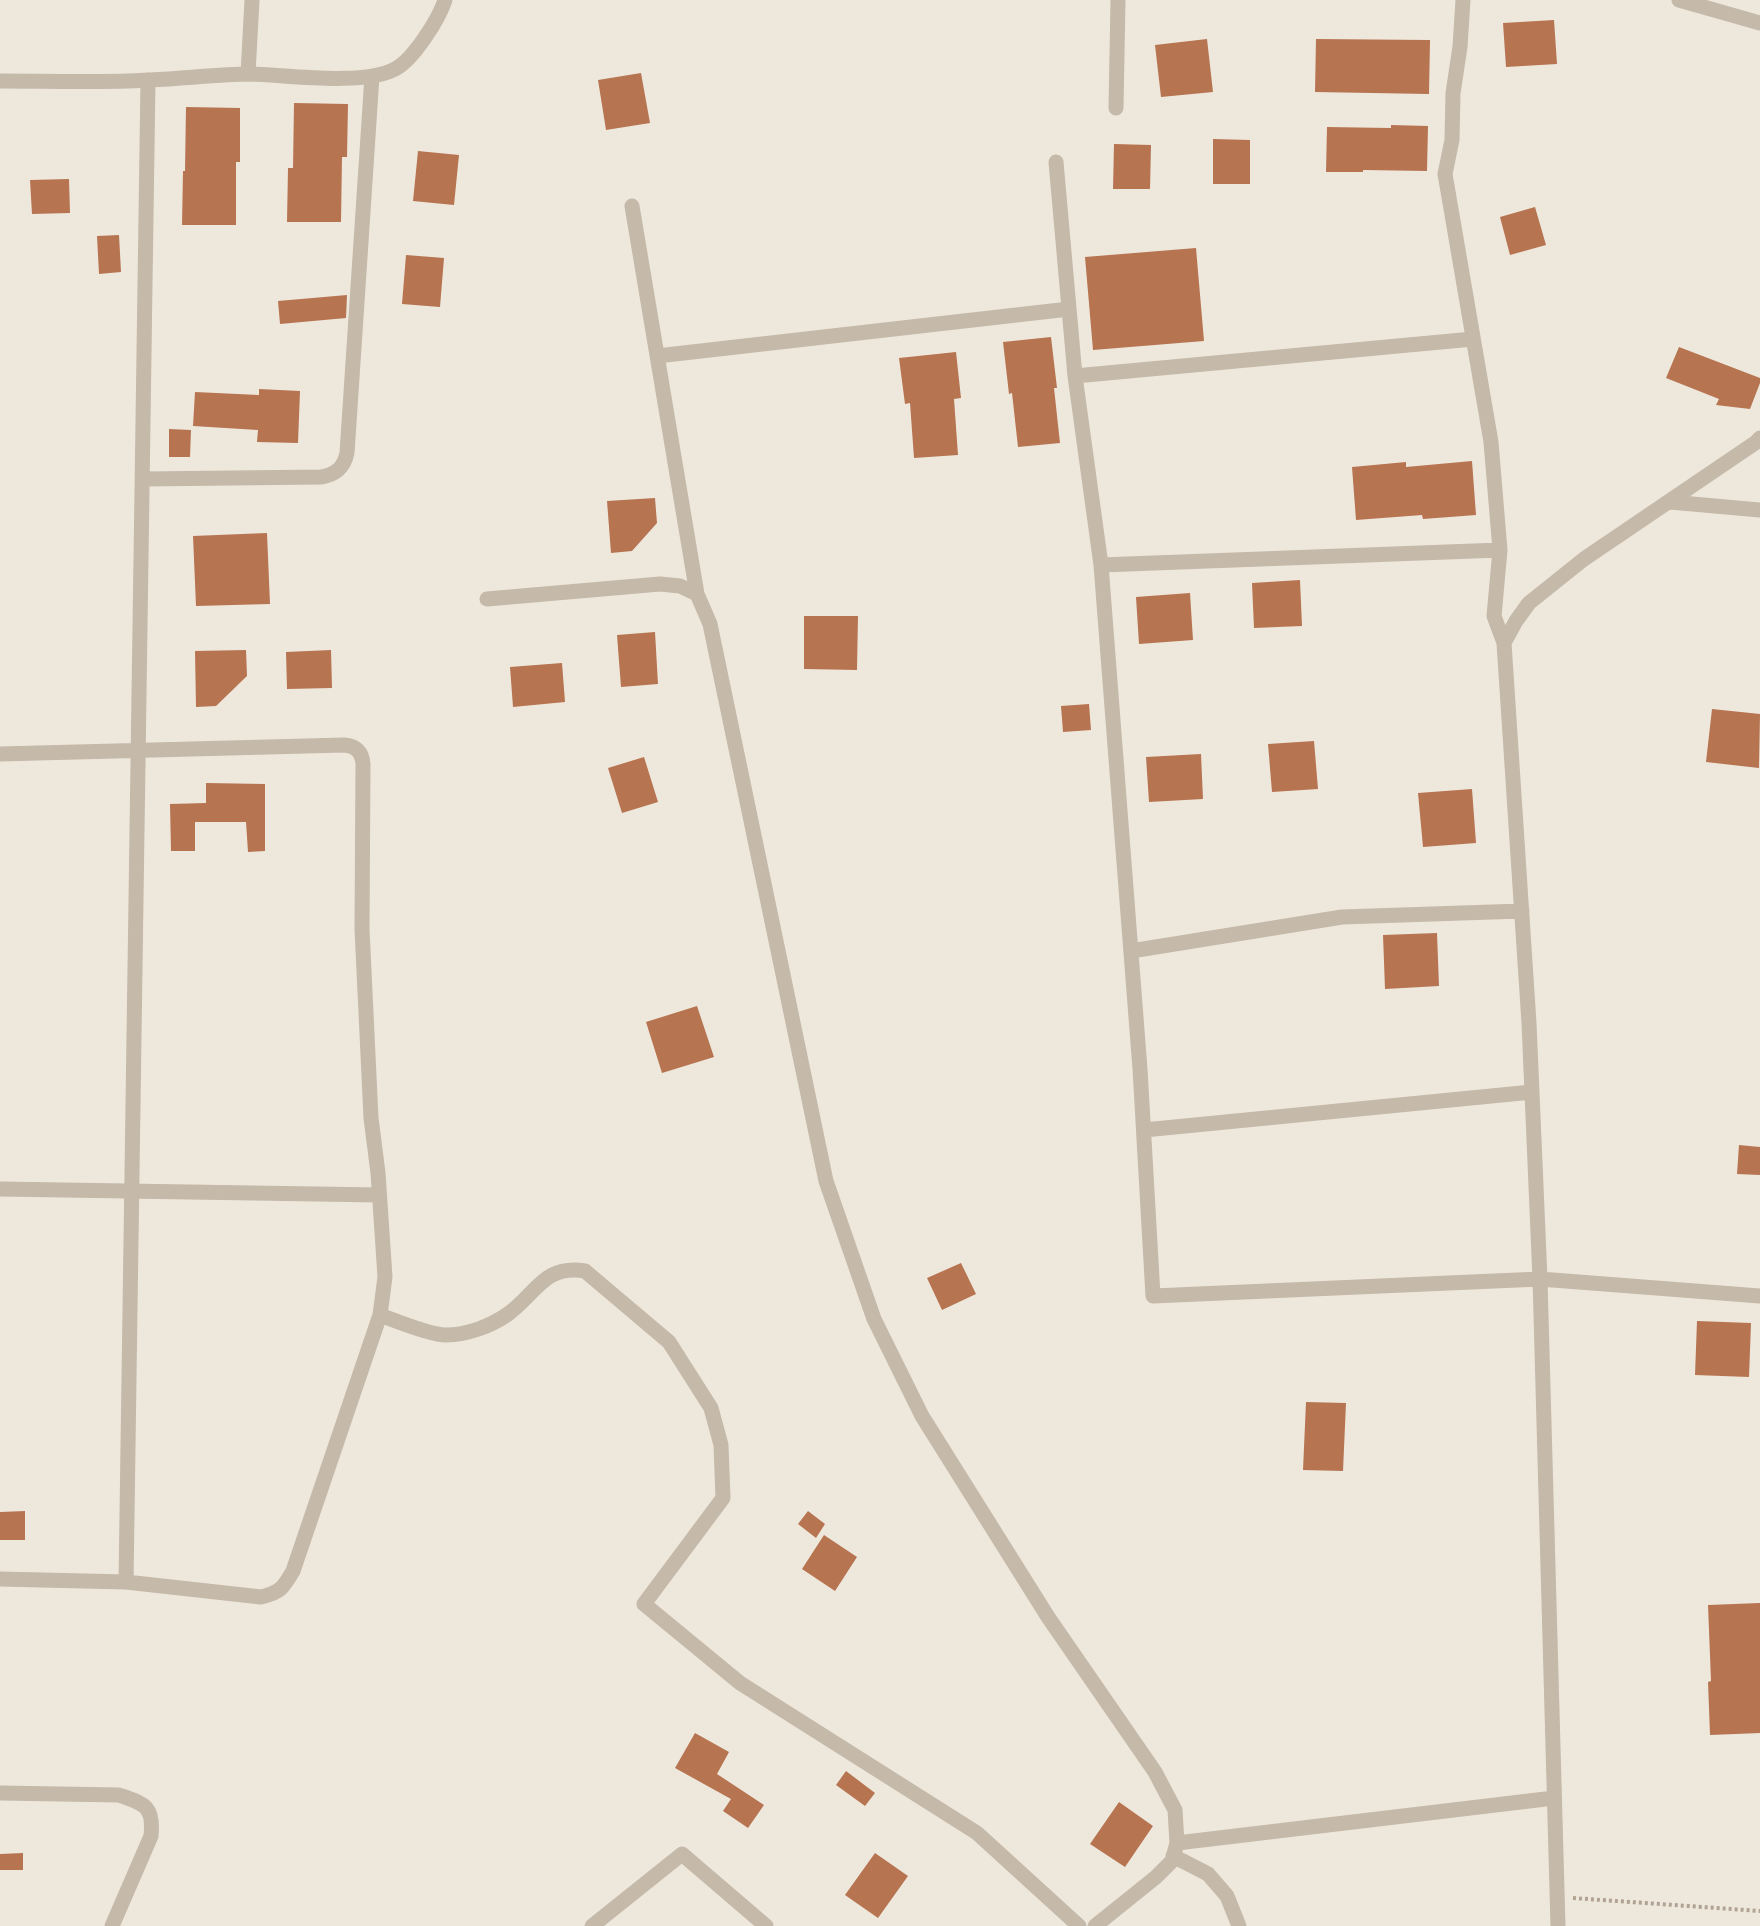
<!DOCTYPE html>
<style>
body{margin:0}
canvas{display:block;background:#eee7dc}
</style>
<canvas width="1760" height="1926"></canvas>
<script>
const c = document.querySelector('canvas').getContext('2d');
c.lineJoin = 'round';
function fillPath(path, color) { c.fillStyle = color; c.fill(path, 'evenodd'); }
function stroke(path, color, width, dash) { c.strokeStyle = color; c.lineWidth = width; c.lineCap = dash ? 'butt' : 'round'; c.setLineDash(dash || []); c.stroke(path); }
fillPath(new Path2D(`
 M 1554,20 L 1557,64 L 1506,67 L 1503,23 Z
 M 1207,39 L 1213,92 L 1161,97 L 1155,45 Z
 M 1316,39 L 1430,40 L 1429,94 L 1315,92 Z
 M 641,73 L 650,123 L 606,130 L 598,80 Z
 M 294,103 L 348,104 L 347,157 L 342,157 L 341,222 L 287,222 L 288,168 L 293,168 Z
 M 186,107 L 240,108 L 240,162 L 236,162 L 236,225 L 182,225 L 183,171 L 185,171 Z
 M 1391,125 L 1428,126 L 1427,171 L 1363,170 L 1363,172 L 1326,172 L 1327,127 L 1391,128 Z
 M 1213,139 L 1250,140 L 1250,184 L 1213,184 Z
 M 1114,144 L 1151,145 L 1150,189 L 1113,189 Z
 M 418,151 L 459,155 L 454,205 L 413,201 Z
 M 69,179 L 70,213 L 32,214 L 30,180 Z
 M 1535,207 L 1546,245 L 1510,255 L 1500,217 Z
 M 119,235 L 121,272 L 99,274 L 97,236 Z
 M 1196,248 L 1204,341 L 1093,350 L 1085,257 Z
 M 406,255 L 444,258 L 440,307 L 402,304 Z
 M 347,295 L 346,318 L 280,324 L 278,301 Z
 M 1051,337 L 1057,388 L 1054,388 L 1060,443 L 1018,447 L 1012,393 L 1009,394 L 1003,342 Z
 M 1679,347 L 1760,378 L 1760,383 L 1750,409 L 1716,405 L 1719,399 L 1666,378 Z
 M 956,352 L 961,398 L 954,399 L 958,455 L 914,458 L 910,403 L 905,404 L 899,358 Z
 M 259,389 L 300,391 L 298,443 L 257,442 L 258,430 L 193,426 L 195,392 L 259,395 Z
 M 169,429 L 191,430 L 190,457 L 169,457 Z
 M 1472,461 L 1476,515 L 1423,519 L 1422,515 L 1356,520 L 1352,467 L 1406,462 L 1406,467 Z
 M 655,498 L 657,523 L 632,551 L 611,553 L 607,501 Z
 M 267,533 L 270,604 L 196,606 L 193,536 Z
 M 1300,580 L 1302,626 L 1254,628 L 1252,583 Z
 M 1190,593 L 1193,640 L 1139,644 L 1136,597 Z
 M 804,616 L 858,616 L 857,670 L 804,669 Z
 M 655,632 L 658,684 L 621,687 L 617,635 Z
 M 246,650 L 247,676 L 216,706 L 196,707 L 195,651 Z
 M 331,650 L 332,688 L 287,689 L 286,652 Z
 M 562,663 L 565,702 L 513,707 L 510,667 Z
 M 1089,704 L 1091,730 L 1063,732 L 1061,706 Z
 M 1712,709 L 1760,714 L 1759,768 L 1706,762 Z
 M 1314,741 L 1318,789 L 1272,792 L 1268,744 Z
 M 1201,754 L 1203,799 L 1149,802 L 1146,757 Z
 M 644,757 L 658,802 L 622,813 L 608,768 Z
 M 206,783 L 265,784 L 265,851 L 248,852 L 246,822 L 195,822 L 195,851 L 171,851 L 170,804 L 206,803 Z
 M 1472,789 L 1476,843 L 1423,847 L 1418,793 Z
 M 1437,933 L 1439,986 L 1385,989 L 1383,935 Z
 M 697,1006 L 714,1057 L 662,1073 L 646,1022 Z
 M 1739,1145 L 1760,1147 L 1760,1175 L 1737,1174 Z
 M 961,1263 L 976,1294 L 942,1310 L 927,1278 Z
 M 1697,1321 L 1751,1323 L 1749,1377 L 1695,1375 Z
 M 1306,1402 L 1346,1403 L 1343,1471 L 1303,1470 Z
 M 25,1511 L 25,1540 L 0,1540 L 0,1512 Z
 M 808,1511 L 825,1524 L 816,1538 L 798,1524 Z
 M 824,1535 L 857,1557 L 835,1591 L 802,1569 Z
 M 1760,1603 L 1760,1733 L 1710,1735 L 1708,1682 L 1711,1681 L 1708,1605 Z
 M 695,1733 L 729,1752 L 717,1774 L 764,1805 L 748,1828 L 723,1811 L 731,1799 L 675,1768 Z
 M 846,1771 L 875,1793 L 865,1806 L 836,1785 Z
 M 1119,1802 L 1153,1826 L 1125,1867 L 1090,1844 Z
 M 23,1853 L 23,1870 L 0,1870 L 0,1854 Z
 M 875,1853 L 908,1876 L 878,1918 L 845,1895 Z`), '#b77451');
stroke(new Path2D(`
 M 1573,1898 L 1760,1911`), '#b0a393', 4, [3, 3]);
stroke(new Path2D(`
 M 1463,0 L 1460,47 L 1453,93 L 1452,140 L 1445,174 L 1491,442 L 1500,550 L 1494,616 L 1504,643 L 1529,1023 L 1540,1279 L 1558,1926
 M 1679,0 L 1760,23
 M 248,74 L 252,0
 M 0,81 C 50,81 100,83 150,80 C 184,79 217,74 251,74 C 287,75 364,86 395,69 C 413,60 439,19 445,0
 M 1116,108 L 1118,0
 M 1056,162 L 1075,376 L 1101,565 L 1140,1069 L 1153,1296 L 1540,1279 L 1760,1296
 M 632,206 L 697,594
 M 657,356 L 1069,309
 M 1075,376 L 1473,339
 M 143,479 L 321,477 C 336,475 344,467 347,453 L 372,76
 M 1670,502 L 1760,510
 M 1101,565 L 1500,550
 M 487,599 L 660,584 L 680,586 L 697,594 L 710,624 L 826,1181 L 874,1319 L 922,1416 L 1048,1617 L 1155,1772 L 1175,1810 L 1177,1843 L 1172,1861 L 1156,1877 L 1095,1926
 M 1504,643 L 1516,621 L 1529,603 L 1584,559 L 1755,443 L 1760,438
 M 0,754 L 344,745 C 356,746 362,752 363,764 L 362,929 L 371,1118 L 378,1173 L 385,1277 L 380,1315 L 293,1571 C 283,1588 281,1592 261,1597 L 126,1582 L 0,1579
 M 1131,951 L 1342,917 L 1522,911
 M 1144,1130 L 1532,1092
 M 0,1189 L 379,1195
 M 380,1315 C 396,1321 430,1335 446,1335 C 467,1335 491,1326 508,1314 C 536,1294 544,1264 585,1271 L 669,1342 L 711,1408 L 721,1445 L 723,1498 L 644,1604 L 740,1683 L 977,1833 L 1079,1926
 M 126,1582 L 148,80
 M 0,1793 L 119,1795 C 145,1804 154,1806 151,1836 L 112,1926
 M 1177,1843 L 1554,1798
 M 1173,1856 L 1208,1874 L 1227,1896 L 1239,1926
 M 592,1926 L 682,1854 L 766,1926`), '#c5b9a9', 15);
</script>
